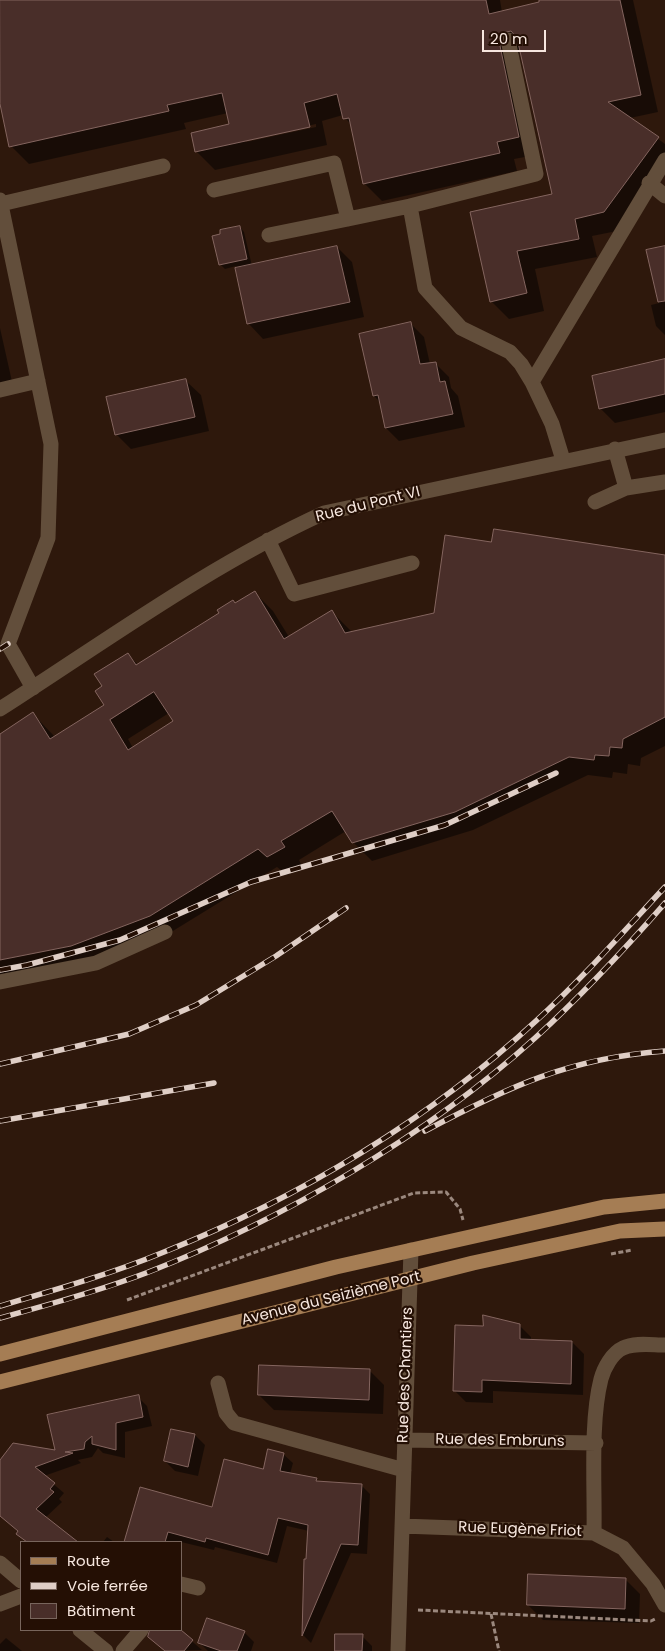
<!DOCTYPE html>
<meta charset="utf-8">
<style>
body{margin:0}
#map{position:relative;width:665px;height:1651px;overflow:hidden;background:#2e180c;font-family:Poppins,sans-serif}
canvas{display:block}
.legend{position:absolute;left:20px;top:1541px;width:162px;height:90px;box-sizing:border-box;background:#240f04;border:1px solid #78655c;margin:0;padding:6px 9px;list-style:none;font-size:15px;color:#f7e7df}
.legend li{display:flex;align-items:center;gap:10px;height:25px}
.legend b{width:25px;border:1px solid #78655c}
.scale{position:absolute;left:482px;top:30px;width:64px;height:22px;box-sizing:border-box;border:2px solid #f7e7df;border-top:0;padding-left:6px;font-size:15px;line-height:18px;white-space:nowrap;color:#f7e7df;-webkit-text-stroke:4px #240f04;paint-order:stroke}
</style>
<div id="map">
<canvas width="665" height="1651"></canvas>
<ul class="legend">
<li><b style="height:6px;background:#a57d54"></b>Route</li>
<li><b style="height:6px;background:#dfcec6"></b>Voie ferrée</li>
<li><b style="height:14px;background:#492e29"></b>Bâtiment</li>
</ul>
<div class="scale">20 m</div>
</div>
<script>
const c = document.querySelector('canvas').getContext('2d');
c.lineJoin = 'round';
function fillPath(path, color) { c.fillStyle = color; c.fill(path, 'evenodd'); }
function stroke(path, color, width, dash) { c.strokeStyle = color; c.lineWidth = width; c.lineCap = dash ? 'butt' : 'round'; c.setLineDash(dash || []); c.stroke(path); }
function drawText(font, color, halo, rows, align = 'center') {
  c.font = font + ' Poppins,sans-serif'; c.lineWidth = 4.5; c.setLineDash([]); c.textBaseline = 'middle'; c.strokeStyle = halo; c.fillStyle = color; for (const [text, x, y, turn = 0] of rows) {
    c.save(); c.translate(x, y); c.rotate((+turn || 0) * Math.PI / 180); c.textAlign = isNaN(turn) ? turn : align; if (halo) c.strokeText(text, 0, 0); c.fillText(text, 0, 0); c.restore();
  }
}
fillPath(new Path2D(`
 M 0,0 L 500,0 L 502,12 L 541,3 L 540,0 L 633,0 L 658,112 L 630,118 L 665,144 L 665,172 L 622,230 L 592,236 L 597,257 L 535,269 L 544,311 L 509,319 L 491,301 L 471,213 L 554,195 L 521,48 L 516,60 L 536,155 L 514,159 L 517,171 L 382,201 L 364,183 L 352,126 L 343,115 L 322,121 L 327,145 L 215,170 L 197,152 L 230,125 L 228,113 L 184,123 L 186,129 L 29,164 L 11,146 L 0,98 ZM 316,124 L 316,127 L 246,142 L 246,140 Z
 M 240,227 L 244,232 L 252,266 L 337,247 L 352,262 L 364,317 L 263,339 L 249,324 L 236,266 L 225,269 L 220,264 Z
 M 665,247 L 665,335 L 656,326 L 651,305 L 659,303 L 648,251 Z
 M 411,324 L 424,337 L 430,364 L 435,363 L 449,377 L 451,388 L 458,396 L 465,427 L 399,441 L 386,428 L 380,402 L 374,396 Z
 M 0,328 L 13,386 L 0,388 Z
 M 665,361 L 665,412 L 615,423 L 600,408 Z
 M 186,381 L 201,395 L 209,431 L 131,449 L 116,434 Z
 M 492,544 L 665,556 L 665,746 L 641,758 L 640,766 L 628,764 L 627,774 L 613,772 L 612,778 L 588,775 L 473,830 L 372,861 L 353,842 L 346,831 L 299,860 L 302,866 L 287,875 L 277,867 L 168,934 L 90,964 L 0,981 L 0,735 L 33,714 L 55,737 L 105,705 L 104,687 L 128,654 L 138,665 L 255,593 L 273,611 L 289,637 L 331,611 L 352,632 L 435,614 ZM 169,713 L 175,721 L 133,748 L 128,739 Z
 M 519,1325 L 531,1337 L 531,1341 L 572,1342 L 584,1354 L 583,1395 L 493,1391 L 493,1403 L 466,1402 L 454,1390 L 484,1327 Z
 M 369,1370 L 384,1385 L 383,1414 L 274,1410 L 259,1395 Z
 M 138,1397 L 147,1406 L 152,1426 L 125,1432 L 125,1458 L 103,1453 L 98,1448 L 92,1457 L 78,1460 L 81,1463 L 44,1476 L 64,1493 L 59,1499 L 62,1502 L 45,1518 L 79,1542 L 33,1542 L 0,1515 L 0,1462 L 56,1452 Z
 M 172,1430 L 195,1435 L 205,1445 L 198,1476 L 175,1471 L 165,1461 Z
 M 283,1454 L 293,1463 L 290,1474 L 316,1479 L 319,1483 L 361,1485 L 370,1494 L 367,1554 L 351,1553 L 311,1643 L 303,1635 L 305,1560 L 307,1560 L 309,1531 L 287,1526 L 277,1563 L 215,1547 L 214,1550 L 177,1541 L 125,1542 L 140,1488 L 213,1509 Z
 M 107,1537 L 114,1542 L 103,1542 Z
 M 625,1579 L 640,1594 L 639,1623 L 543,1620 L 528,1605 Z
 M 148,1630 L 179,1630 L 202,1650 L 165,1651 L 151,1638 L 153,1631 Z
 M 244,1632 L 254,1642 L 251,1651 L 208,1651 L 199,1642 Z
 M 362,1636 L 372,1646 L 372,1651 L 336,1651 Z
 M 6,1638 L 22,1651 L 0,1651 L 0,1644 Z`), '#0007');
const building = new Path2D(`
 M 0,0 L 486,0 L 489,14 L 539,2 L 539,0 L 620,0 L 641,95 L 608,102 L 659,137 L 604,212 L 575,219 L 579,239 L 517,251 L 527,293 L 490,302 L 470,212 L 552,194 L 517,38 L 511,31 L 502,33 L 499,41 L 519,137 L 497,142 L 500,153 L 363,184 L 349,118 L 343,119 L 337,94 L 304,103 L 310,127 L 195,152 L 191,133 L 229,124 L 222,93 L 167,105 L 169,111 L 9,147 L 0,104 Z
 M 240,226 L 247,259 L 219,265 L 212,236 L 220,234 L 220,230 Z
 M 337,246 L 350,302 L 247,324 L 235,268 Z
 M 665,246 L 665,301 L 658,302 L 646,250 Z
 M 411,322 L 420,364 L 436,362 L 440,382 L 445,381 L 453,414 L 385,428 L 378,395 L 373,396 L 359,334 Z
 M 665,359 L 665,394 L 599,409 L 592,376 Z
 M 186,379 L 195,417 L 115,435 L 106,397 Z
 M 494,529 L 665,555 L 665,717 L 623,739 L 622,748 L 610,747 L 609,756 L 595,755 L 594,760 L 569,757 L 455,812 L 352,843 L 332,811 L 281,841 L 285,847 L 267,857 L 258,849 L 150,916 L 71,946 L 0,960 L 0,734 L 33,712 L 50,739 L 104,705 L 95,691 L 102,686 L 94,674 L 128,653 L 136,665 L 219,613 L 217,610 L 233,600 L 235,603 L 255,591 L 284,639 L 332,610 L 345,633 L 434,613 L 445,535 L 491,542 ZM 154,692 L 173,721 L 128,750 L 110,720 Z
 M 483,1315 L 520,1324 L 520,1339 L 572,1341 L 571,1384 L 482,1380 L 482,1392 L 453,1391 L 455,1325 L 483,1326 Z
 M 259,1365 L 370,1369 L 369,1400 L 258,1395 Z
 M 139,1395 L 143,1417 L 116,1423 L 116,1450 L 92,1444 L 92,1436 L 85,1442 L 84,1449 L 65,1452 L 73,1453 L 35,1467 L 55,1483 L 50,1489 L 54,1492 L 36,1509 L 78,1542 L 27,1542 L 16,1534 L 18,1531 L 0,1516 L 0,1460 L 13,1443 L 55,1450 L 47,1415 Z
 M 171,1429 L 195,1434 L 188,1467 L 164,1461 Z
 M 268,1449 L 284,1453 L 280,1471 L 317,1478 L 316,1481 L 362,1484 L 358,1545 L 341,1544 L 302,1636 L 304,1559 L 306,1559 L 308,1525 L 278,1518 L 268,1555 L 206,1538 L 205,1542 L 168,1532 L 165,1542 L 124,1542 L 140,1487 L 212,1507 L 224,1459 L 263,1469 Z
 M 528,1574 L 626,1578 L 625,1609 L 527,1605 Z
 M 207,1618 L 245,1631 L 237,1651 L 221,1651 L 198,1643 Z
 M 150,1630 L 181,1630 L 193,1640 L 184,1651 L 165,1651 L 148,1637 Z
 M 335,1634 L 363,1634 L 362,1651 L 335,1651 Z`);
fillPath(building, '#492e29');
stroke(building, '#84655f', 1);
stroke(new Path2D(`
 M 611,1254 L 632,1250
 M 127,1300 L 414,1193 L 446,1192 L 460,1209 L 463,1220
 M 418,1610 L 651,1621 L 655,1619
 M 491,1614 L 499,1651`), '#9b887e', 3, [5, 2.5]);
stroke(new Path2D(`
 M 508,40 L 536,174 L 410,206 L 425,288 L 461,328 L 510,352 L 521,364 L 532,382
 M 649,183 L 665,196
 M 214,190 L 334,163 L 348,219 L 410,206
 M 0,200 L 51,444 L 48,538 L 8,644 L 33,688
 M 1,204 L 163,166
 M 269,235 L 348,219
 M 0,390 L 38,381
 M 615,449 L 626,488 L 665,482
 M 563,460 L 552,424 L 532,382 L 665,160
 M 595,502 L 626,488
 M 268,540 L 294,594 L 412,563
 M 0,709 C 106,641 210,565 324,513 L 665,440
 M 0,982 L 96,963 L 165,932
 M 218,1383 L 226,1413 L 234,1423 L 404,1470
 M 404,1440 L 596,1443
 M 402,1526 L 594,1533 L 623,1548 L 653,1584 L 665,1605
 M 594,1533 C 595,1487 590,1422 601,1379 C 604,1368 612,1353 623,1348 C 635,1342 652,1345 665,1345
 M 0,1563 L 21,1581
 M 181,1584 L 198,1588
 M 0,1604 L 21,1596
 M 80,1630 L 106,1651
 M 123,1651 L 141,1630
 M 398,1651 L 411,1250`), '#624e3b', 15);
stroke(new Path2D(`
 M 0,1354 L 336,1267 L 604,1207 L 665,1201
 M 0,1382 L 473,1263 L 620,1231 L 665,1229`), '#a57d54', 15);
const rail = new Path2D(`
 M 0,649 L 8,644
 M 0,970 L 27,965 L 120,940 L 251,882 L 445,825 L 556,773
 M 0,1064 L 129,1034 L 196,1005 L 276,956 L 346,908
 M 0,1121 L 214,1083
 M 425,1131 C 508,1087 569,1058 665,1051
 M 0,1306 C 55,1290 111,1274 164,1252 C 299,1198 430,1119 537,1020 C 582,979 623,932 665,887
 M 0,1318 C 48,1305 99,1291 146,1273 C 280,1221 427,1136 535,1038 C 581,996 624,950 665,903`);
stroke(rail, '#dfcec6', 5.5);
stroke(rail, '#240f04', 4, [11]);
drawText('15px', '#f7e7df', '#240f04', [
 ["Rue du Pont VI",368,505,-14],
 ["Avenue du Seizième Port",331,1299,-14],
 ["Rue des Chantiers",406,1375,-88],
 ["Rue des Embruns",500,1441,1],
 ["Rue Eugène Friot",520,1530,2]
]);
</script>
